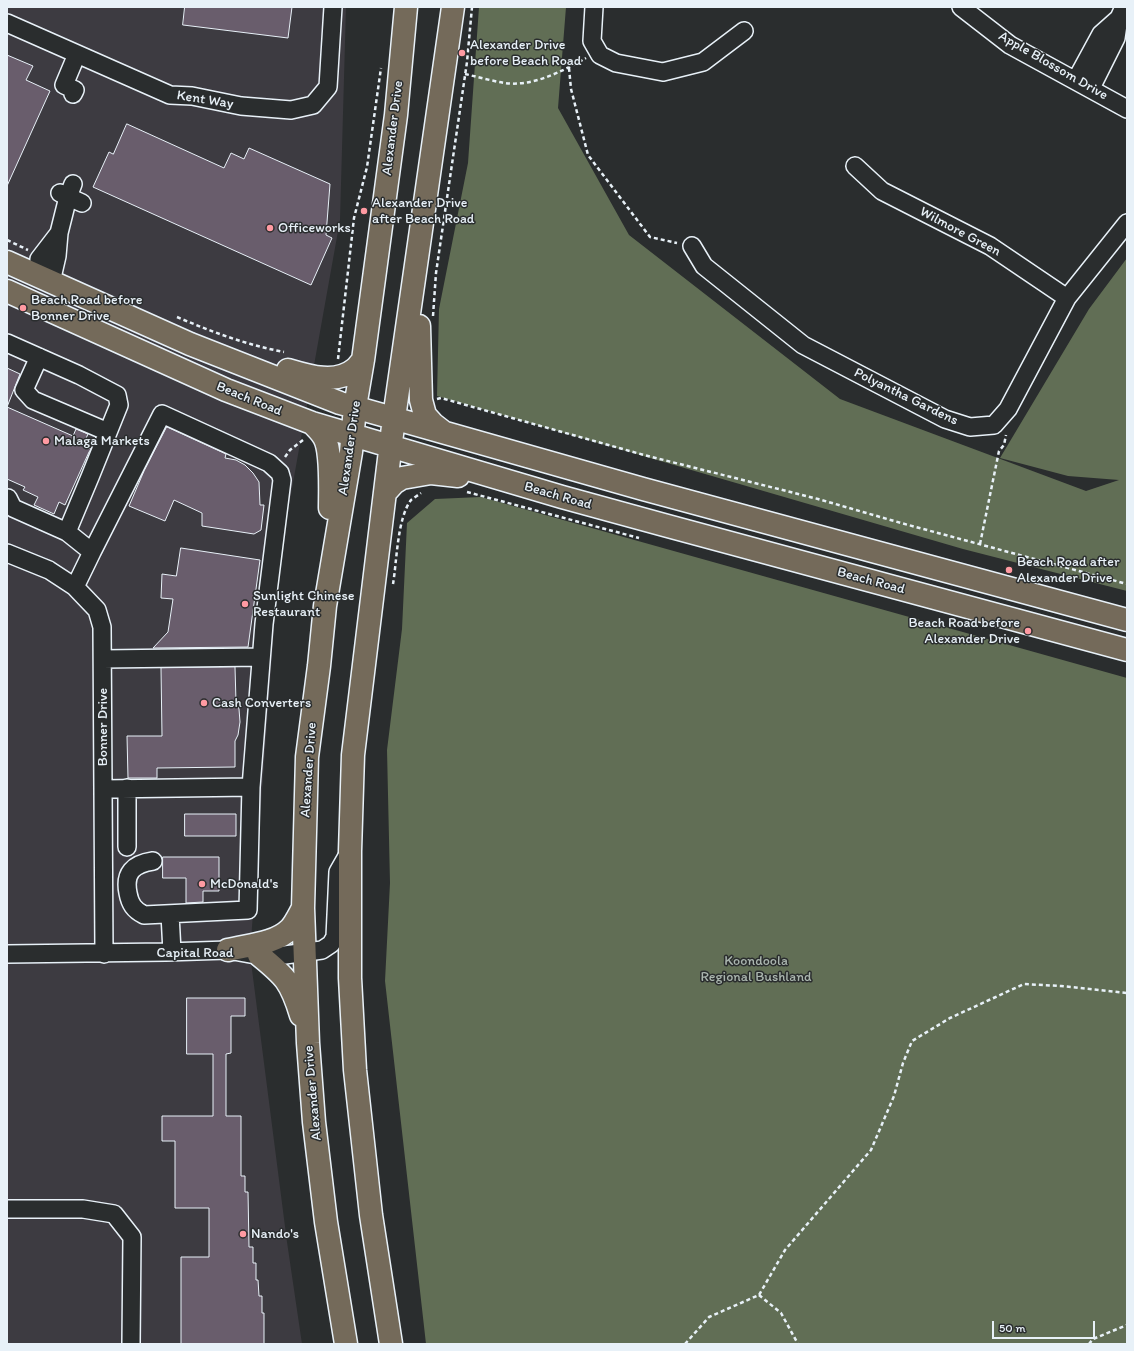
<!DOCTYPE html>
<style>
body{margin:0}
#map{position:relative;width:1134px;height:1351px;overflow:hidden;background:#2a2d2e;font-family:Itim,sans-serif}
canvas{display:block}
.frame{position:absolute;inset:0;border:8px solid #e8f1f8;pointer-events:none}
.scale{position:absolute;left:992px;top:1321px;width:103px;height:18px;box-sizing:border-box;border:2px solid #e8f1f8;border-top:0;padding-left:5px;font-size:12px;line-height:14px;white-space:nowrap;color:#e8f1f8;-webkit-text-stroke:3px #2a2d2e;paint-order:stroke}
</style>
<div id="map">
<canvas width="1134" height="1351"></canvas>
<div class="frame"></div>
<div class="scale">50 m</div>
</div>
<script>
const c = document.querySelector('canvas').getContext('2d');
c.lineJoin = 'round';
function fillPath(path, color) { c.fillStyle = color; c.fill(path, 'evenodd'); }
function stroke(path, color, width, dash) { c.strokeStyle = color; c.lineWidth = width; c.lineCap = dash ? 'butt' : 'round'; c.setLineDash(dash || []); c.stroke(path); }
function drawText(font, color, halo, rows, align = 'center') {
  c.font = font + ' Itim,sans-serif'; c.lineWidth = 3; c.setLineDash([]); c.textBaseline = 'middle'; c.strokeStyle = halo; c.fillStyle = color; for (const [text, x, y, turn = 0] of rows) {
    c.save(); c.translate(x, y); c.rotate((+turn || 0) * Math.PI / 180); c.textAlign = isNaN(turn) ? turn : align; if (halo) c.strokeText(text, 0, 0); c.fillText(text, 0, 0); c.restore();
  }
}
fillPath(new Path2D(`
 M 7,7 L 346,7 L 340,220 L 279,561 L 250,954 L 287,1242 L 302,1344 L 7,1344 Z`), '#3d3b41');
fillPath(new Path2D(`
 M 479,7 L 566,7 L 558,108 L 629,235 L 840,399 L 1086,491 L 1119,480 L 1068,476 L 1000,458 L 1089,309 L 1127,258 L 1127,591 L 963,549 L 437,396 L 439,309 L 468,163 Z
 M 481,497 L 1127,678 L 1127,1344 L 426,1344 L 385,981 L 390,883 L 387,750 L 402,629 L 407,523 L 435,499 Z`), '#616e55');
const building = new Path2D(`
 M 185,7 L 292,7 L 288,38 L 183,25 Z
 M 7,55 L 33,66 L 26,80 L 50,91 L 7,186 Z
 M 127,124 L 224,168 L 231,153 L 244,159 L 249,148 L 330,184 L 326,235 L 332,238 L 311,285 L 93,187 L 109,152 L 113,154 Z
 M 7,368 L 20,374 L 7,407 L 73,436 L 76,429 L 88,434 L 83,445 L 91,449 L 89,452 L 65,505 L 59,502 L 54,514 L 34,505 L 38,497 L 23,490 L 25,487 L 7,479 Z
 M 167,427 L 226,454 L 225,458 L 236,460 L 245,465 L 253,473 L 259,482 L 260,505 L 264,505 L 261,530 L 254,534 L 202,526 L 202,513 L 174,500 L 165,521 L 129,506 L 144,471 Z
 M 181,548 L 260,560 L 248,647 L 153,648 L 168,632 L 173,599 L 161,598 L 162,574 L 176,576 Z
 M 235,667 L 236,702 L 239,709 L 240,722 L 238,735 L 235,741 L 235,767 L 157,768 L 157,778 L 128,778 L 127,736 L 162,736 L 161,668 Z
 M 185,814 L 236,814 L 236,836 L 185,836 Z
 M 163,857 L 219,857 L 219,891 L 203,891 L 203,902 L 186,903 L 186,878 L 163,878 Z
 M 187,998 L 245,998 L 245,1016 L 231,1016 L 231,1053 L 226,1054 L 226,1116 L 241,1116 L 241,1176 L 245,1176 L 245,1192 L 248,1192 L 249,1247 L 253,1247 L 253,1263 L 256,1263 L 256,1280 L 258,1280 L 259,1296 L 262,1296 L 262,1313 L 264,1313 L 264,1344 L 181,1344 L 181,1257 L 209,1257 L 209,1208 L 175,1208 L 175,1141 L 162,1141 L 162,1116 L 213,1116 L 213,1054 L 187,1054 Z`);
fillPath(building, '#695d6c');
stroke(building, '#e8f1f8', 1);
const minor = new Path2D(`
 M 594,7 L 592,41 L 600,55 L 616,63 L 663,72 L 703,62 L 744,31
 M 961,7 L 1010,45 L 1127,109
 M 7,23 L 170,95 L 192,96 L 241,106 L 291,110 L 313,105 L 328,87 L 333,7
 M 1076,80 L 1101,34 L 1119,18
 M 1091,88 L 1116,38 L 1119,18 L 1124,7
 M 73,94 L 75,90 L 64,85 L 77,54
 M 855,166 L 882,191 L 990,246 L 1067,298
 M 60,193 L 82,203
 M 692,246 L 704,266 L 803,345 L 945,419 L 970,427 L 994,425 L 1008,409 L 1067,298 L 1127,223
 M 38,275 L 39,259 L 59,233 L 68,197 L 73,184
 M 51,282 L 57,256 L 59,233
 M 7,343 L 79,375 L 117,395 L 119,405 L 90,477 L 67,532 L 92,552 L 75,587
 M 39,357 L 24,390 L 33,400 L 108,432
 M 8,498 L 13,508 L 67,532
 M 92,552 L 162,414 L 269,463 L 280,473 L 282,480 L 264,624 L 251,787
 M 7,553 L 49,570 L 75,587 L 97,610 L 102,627 L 104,954
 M 103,659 L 261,657
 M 127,788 L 127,847
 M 103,789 L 251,787 L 248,910 L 144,915 C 134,910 130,904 128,893 C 124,873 133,864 153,861
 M 170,914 L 172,952
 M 7,954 L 166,952 L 228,950 L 250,954 L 285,955 L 322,950 L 331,944 L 335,937 L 338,872 L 350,851
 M 7,1209 L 83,1209 L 114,1214 L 132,1237 L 131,1344`);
const major = new Path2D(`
 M 7,262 L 190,344 L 340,403 L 643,489 L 1127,620
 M 7,291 L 226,390 L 312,423 L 562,497 L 664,525 L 1127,650
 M 419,326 L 421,400 L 425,415 L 433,424 L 442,431
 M 288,370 C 308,376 336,385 355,369 C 358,367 360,363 363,360
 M 312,423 C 316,427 321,432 324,437 C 332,451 330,492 330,508
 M 385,493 L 394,483 L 402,478 L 431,473 L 458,476
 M 228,950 C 248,945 275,944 290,929 C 295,924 299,915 303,908
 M 259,955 C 285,976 291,982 301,1015
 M 346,1344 L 326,1222 L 314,1122 L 308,1043 L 303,908 L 307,757 L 319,666 L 325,606 L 351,452 L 355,407 L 363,360 L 396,115 L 406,7
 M 391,1344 L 371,1215 L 355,1070 L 350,978 L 350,851 L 353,755 L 394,418 L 453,7`);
stroke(minor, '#e8f1f8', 20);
stroke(major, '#e8f1f8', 25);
stroke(new Path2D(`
 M 569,68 L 571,89 L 588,155 L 650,237 L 677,243
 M 465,74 C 478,77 492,81 505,83 C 532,87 563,71 586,58
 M 7,240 L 28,250
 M 433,316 L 436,273 L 467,62 L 472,7
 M 177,317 C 212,332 247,345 284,352
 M 338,359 L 354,218 L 367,167 L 381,68
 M 437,399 L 441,398 L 644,455 L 818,499 L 901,523 L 1127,584
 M 285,457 L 290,450 L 303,440
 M 467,492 L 639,538
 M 980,544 L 999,451 L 1004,445 L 1006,435
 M 393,584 C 397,561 397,519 411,500 C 414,498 418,495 421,493
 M 759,1295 L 781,1313 L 798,1344
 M 685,1344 L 709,1317 L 759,1295 L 785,1250 L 871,1150 L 894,1096 L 903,1063 L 912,1041 L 950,1018 L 1024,984 L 1061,986 L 1127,993
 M 1089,1344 L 1093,1339 L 1127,1325`), '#e8f1f8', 2.5, [4, 3]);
stroke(minor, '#2a2d2e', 17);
stroke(major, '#746a5a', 22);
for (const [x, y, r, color] of [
 [462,53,4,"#ff9aa2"],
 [364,211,4,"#ff9aa2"],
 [270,228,4,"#ff9aa2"],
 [23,308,4,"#ff9aa2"],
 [46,441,4,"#ff9aa2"],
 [1009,570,4,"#ff9aa2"],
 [245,604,4,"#ff9aa2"],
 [1028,631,4,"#ff9aa2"],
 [204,703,4,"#ff9aa2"],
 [202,884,4,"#ff9aa2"],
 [243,1234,4,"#ff9aa2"]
]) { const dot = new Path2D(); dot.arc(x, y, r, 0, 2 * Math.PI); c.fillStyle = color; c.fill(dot); stroke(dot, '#2a2d2e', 1.5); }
drawText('14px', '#e8f1f8', '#2a2d2e', [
 ["Alexander Drive",470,45],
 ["before Beach Road",470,61],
 ["Alexander Drive",372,203],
 ["after Beach Road",372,219],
 ["Officeworks",278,228],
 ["Beach Road before",31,300],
 ["Bonner Drive",31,316],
 ["Malaga Markets",54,441],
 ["Beach Road after",1017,562],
 ["Alexander Drive",1017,578],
 ["Sunlight Chinese",253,596],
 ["Restaurant",253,612],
 ["Beach Road before",1020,623,"right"],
 ["Alexander Drive",1020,639,"right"],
 ["Cash Converters",212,703],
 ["McDonald's",210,884],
 ["Nando's",251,1234]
], 'left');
drawText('14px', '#e8f1f8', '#2a2d2e', [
 ["Apple Blossom Drive",1053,66,30],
 ["Kent Way",205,100,9],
 ["Alexander Drive",393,128,-83],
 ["Wilmore Green",960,232,28],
 ["Polyantha Gardens",906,397,26],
 ["Beach Road",249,399,22],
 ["Alexander Drive",350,448,-82],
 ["Beach Road",558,496,16],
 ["Beach Road",871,581,15],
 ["Bonner Drive",103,727,-90],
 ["Alexander Drive",309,770,-86],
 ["Capital Road",195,953],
 ["Alexander Drive",313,1093,-95]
]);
drawText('14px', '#abb6af', '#2a2d2e', [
 ["Koondoola",756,961],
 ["Regional Bushland",756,977]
]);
</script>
